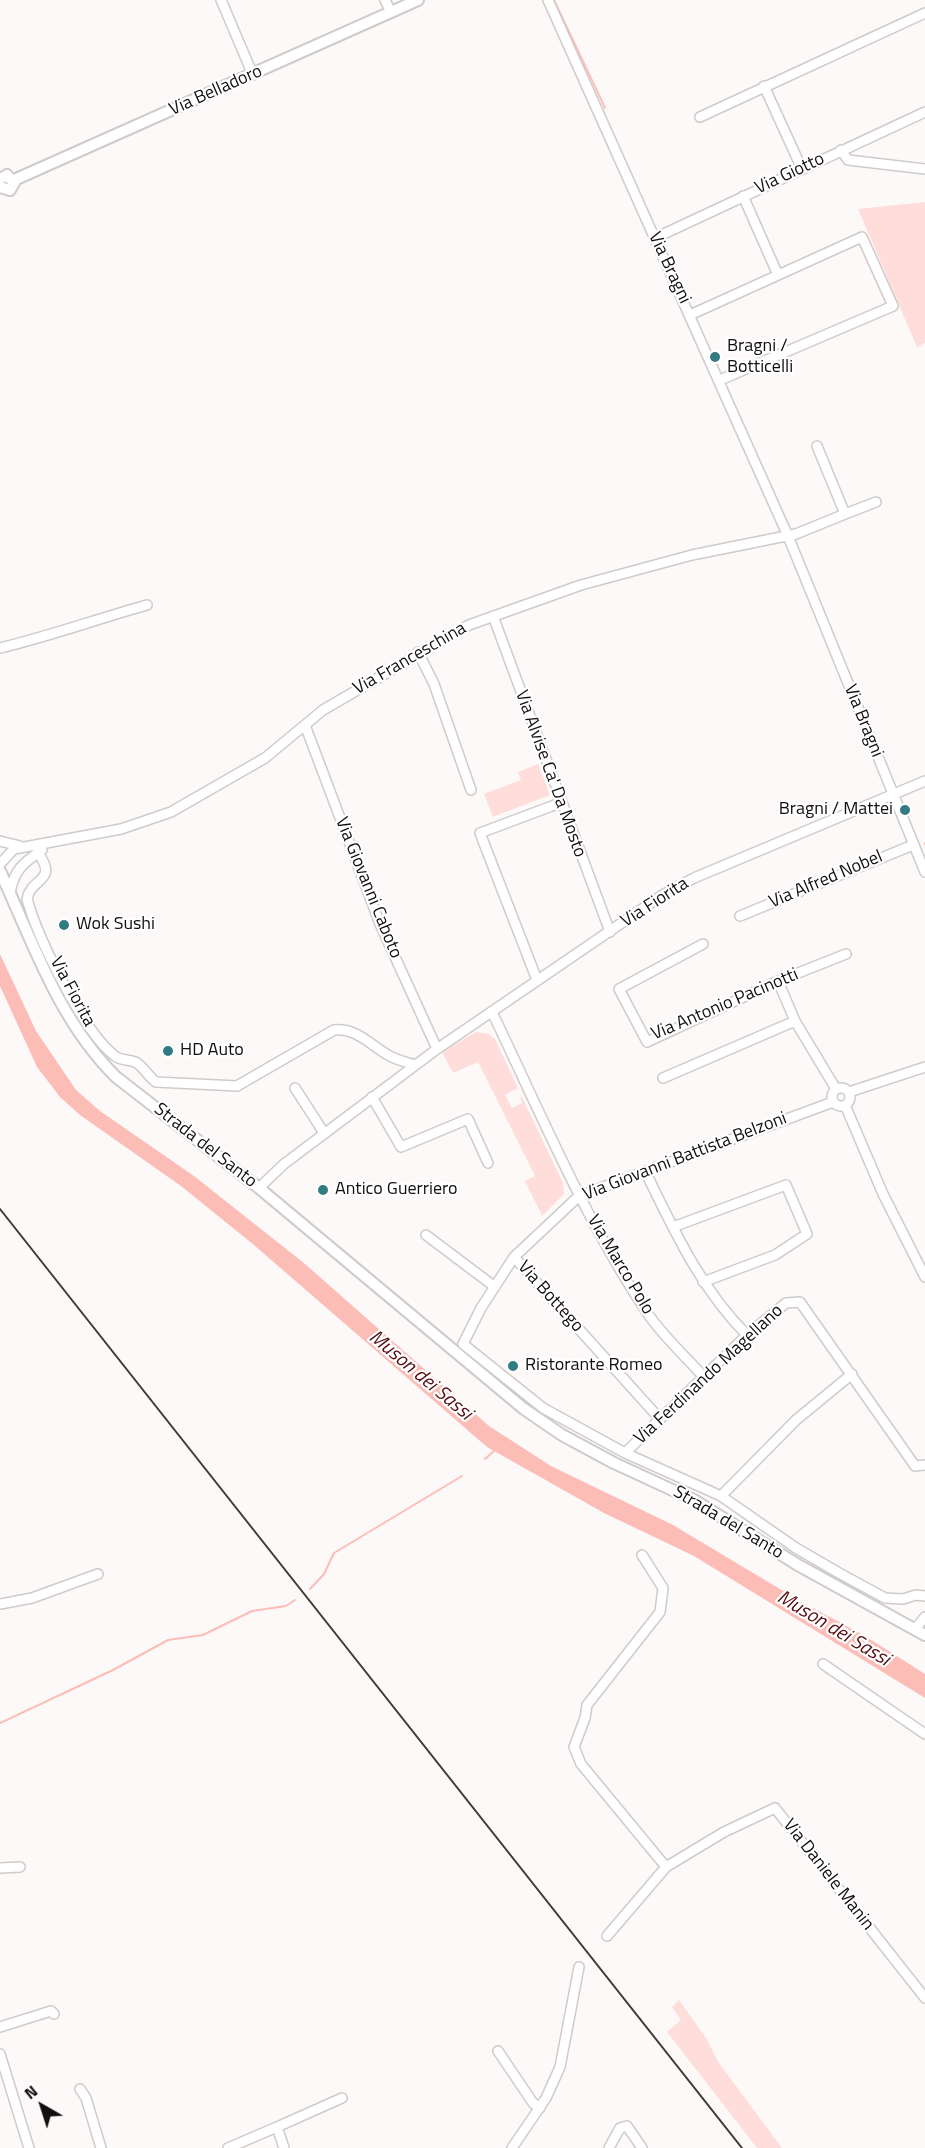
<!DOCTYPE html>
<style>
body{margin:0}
#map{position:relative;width:925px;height:2148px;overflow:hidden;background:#fef9f9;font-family:"Titillium Web",sans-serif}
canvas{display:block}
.north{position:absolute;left:12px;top:2076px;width:60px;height:60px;-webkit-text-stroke:4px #fff;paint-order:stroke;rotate:321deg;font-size:16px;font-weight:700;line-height:24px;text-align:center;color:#110f0f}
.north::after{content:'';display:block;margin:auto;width:21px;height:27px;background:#110f0f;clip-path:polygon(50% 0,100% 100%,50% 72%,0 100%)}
</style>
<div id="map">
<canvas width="925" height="2148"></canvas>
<div class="north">N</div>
</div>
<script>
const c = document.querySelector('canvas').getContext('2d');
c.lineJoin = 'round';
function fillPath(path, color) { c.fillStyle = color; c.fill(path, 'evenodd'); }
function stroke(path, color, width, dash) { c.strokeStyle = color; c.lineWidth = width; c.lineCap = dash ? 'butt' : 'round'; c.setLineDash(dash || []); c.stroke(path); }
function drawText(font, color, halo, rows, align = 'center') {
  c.font = font + ' "Titillium Web",sans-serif'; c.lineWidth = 4.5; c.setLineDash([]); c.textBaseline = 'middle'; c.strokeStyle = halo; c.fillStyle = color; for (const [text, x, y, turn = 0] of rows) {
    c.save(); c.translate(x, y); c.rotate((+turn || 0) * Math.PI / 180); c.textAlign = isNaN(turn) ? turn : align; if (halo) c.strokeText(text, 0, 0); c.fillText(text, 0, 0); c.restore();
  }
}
fillPath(new Path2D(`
 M 925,202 L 925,343 L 917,347 L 858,209 Z
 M 538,764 L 550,795 L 493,817 L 484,794 L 521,780 L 518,772 Z
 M 476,1032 L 489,1034 L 495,1039 L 518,1088 L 505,1095 L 512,1108 L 522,1103 L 520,1097 L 522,1097 L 563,1183 L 564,1194 L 542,1216 L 525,1181 L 535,1176 L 478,1062 L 453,1073 L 442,1052 Z
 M 679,2000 L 706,2038 L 719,2063 L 782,2148 L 757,2148 L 667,2032 L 681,2020 L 672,2007 Z`), '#ffddda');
fillPath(new Path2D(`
 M 0,954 L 36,1031 L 76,1090 L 100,1111 L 194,1176 L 305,1264 L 489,1426 L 551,1466 L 673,1525 L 800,1601 L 865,1636 L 925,1674 L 925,1698 L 694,1556 L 604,1513 L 487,1447 L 254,1245 L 181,1186 L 80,1115 L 60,1097 L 37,1067 L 0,986 Z`), '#fdbdb7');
stroke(new Path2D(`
 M 554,0 L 605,108
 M 925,843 L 925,844
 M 485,1459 L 494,1451
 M 310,1589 L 324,1574 L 334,1553 L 462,1476
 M 0,1723 L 113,1670 L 168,1640 L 203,1635 L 252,1611 L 286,1606 L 295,1600`), '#fdbdb7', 2);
const minor = new Path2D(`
 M 221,0 L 253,75
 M 385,0 L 391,12
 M 548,0 L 788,536 L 925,872
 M 764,86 L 802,169
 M 700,117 L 925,13
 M 841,150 L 848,160 L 925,169
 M 743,196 L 778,275
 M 655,238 L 925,112
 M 690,315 L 862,237 L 893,306 L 720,380
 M 845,514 L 876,502
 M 493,616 L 610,932
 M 0,648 C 50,636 97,619 147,605
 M 418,652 L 434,684 L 471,790
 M 305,725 L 380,924 L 437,1049
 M 0,841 L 20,846
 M 38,853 C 59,882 31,877 27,899 C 38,938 83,1032 115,1056 C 121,1061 130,1059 137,1063 C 144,1068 149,1077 156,1082 L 237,1086 L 334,1030 C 357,1028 369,1044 388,1055 C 396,1060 406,1062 415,1065
 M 0,864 L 14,849 L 121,829 L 171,812 L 265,758 L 323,710 L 469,625 L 581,585 L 692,555 L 796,534 L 845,514 L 817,446
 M 10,894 C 13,871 24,862 42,850
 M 740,916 L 913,845
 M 703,944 L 619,989 L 647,1042 L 778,981 L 846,954
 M 537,980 L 480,833 L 560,803
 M 778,981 L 795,1021 L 836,1089
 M 492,1012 C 541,1114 585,1220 648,1314 C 663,1336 685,1356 703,1376
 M 663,1078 L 795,1021
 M832 1097a9 9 0 1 1 18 0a9 9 0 1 1-18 0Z
 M 295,1088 L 324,1133
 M 849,1092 L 925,1067
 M 372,1097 L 401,1147 L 468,1119 L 488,1163
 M 833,1102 L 579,1196 L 514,1257 L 481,1308 L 463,1344 L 543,1408 L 625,1453 L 721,1496 L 796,1548 L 839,1573 L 885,1598 L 903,1599 L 916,1595 L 925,1596
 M 845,1105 L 883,1194 L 925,1277
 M 645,1171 C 674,1230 700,1288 747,1335
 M 259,1188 L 284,1164 L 437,1049 L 664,894 L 694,878 L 925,781
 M 673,1227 L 786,1185 L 807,1234 L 775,1255 L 703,1282
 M 426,1235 L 495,1287
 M 514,1257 L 659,1418
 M 625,1453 L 747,1335 L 786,1303 L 800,1302 L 915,1466 L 925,1465
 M 721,1496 L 796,1420 L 852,1374
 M 642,1555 L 663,1588 L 660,1612 L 587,1705 L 585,1718 L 574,1747 L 581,1764 L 666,1867
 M 0,1604 L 32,1598 L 98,1574
 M 915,1629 L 925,1617
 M 823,1664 L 925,1734
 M 0,1868 L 20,1867
 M 607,1936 L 666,1867 L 724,1832 L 775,1808 L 925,1998
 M 0,2027 L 51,2011 L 54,2014
 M 498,2051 L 533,2103 L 540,2108
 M 0,2054 L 29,2148
 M 80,2089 L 86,2098 L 101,2148
 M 277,2127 L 342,2098
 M 228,2148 L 277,2127 L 284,2148
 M 512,2148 L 546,2098 L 560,2067 L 579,1967
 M 609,2148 L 620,2128 L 627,2126 L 642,2148`);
const major = new Path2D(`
 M 0,179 L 7,175 L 14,183 L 10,190 L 0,187
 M 14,180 L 418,0
 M 0,871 C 33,943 59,1021 116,1077 L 259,1188 L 524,1409 L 562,1435 L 614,1463 L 694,1500 L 798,1565 L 925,1635`);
stroke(minor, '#d0cbcb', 12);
stroke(major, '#d0cbcb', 14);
stroke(minor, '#fff', 9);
stroke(major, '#fff', 10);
stroke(new Path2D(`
 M 0,1209 L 742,2148`), '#3d3a3a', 2);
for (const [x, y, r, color] of [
 [715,357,6,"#337b83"],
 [905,810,6,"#337b83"],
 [64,925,6,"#337b83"],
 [168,1051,6,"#337b83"],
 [323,1190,6,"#337b83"],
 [513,1366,6,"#337b83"]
]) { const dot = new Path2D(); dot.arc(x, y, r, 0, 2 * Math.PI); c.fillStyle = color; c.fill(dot); stroke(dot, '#fff', 2); }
drawText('18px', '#110f0f', '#fff', [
 ["Via Belladoro",216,91,-24],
 ["Via Giotto",790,174,-25],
 ["Via Bragni",669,268,65],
 ["Via Franceschina",410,659,-30],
 ["Via Bragni",863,721,68],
 ["Via Alvise Ca' Da Mosto",550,774,70],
 ["Via Alfred Nobel",826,880,-23],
 ["Via Giovanni Caboto",368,888,68],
 ["Via Fiorita",655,903,-33],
 ["Via Fiorita",72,992,62],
 ["Via Antonio Pacinotti",725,1005,-23],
 ["Strada del Santo",205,1146,38],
 ["Via Giovanni Battista Belzoni",685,1157,-21],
 ["Via Marco Polo",620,1265,59],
 ["Via Bottego",550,1297,48],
 ["Via Ferdinando Magellano",709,1375,-43],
 ["Strada del Santo",728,1523,31],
 ["Via Daniele Manin",828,1875,52]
]);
drawText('18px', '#110f0f', '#fff', [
 ["Bragni /",727,347],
 ["Botticelli",727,368],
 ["Bragni / Mattei",893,810,"right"],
 ["Wok Sushi",76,925],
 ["HD Auto",180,1051],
 ["Antico Guerriero",335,1190],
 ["Ristorante Romeo",525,1366]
], 'left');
drawText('italic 20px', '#570d10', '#fff', [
 ["Muson dei Sassi",420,1376,40],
 ["Muson dei Sassi",833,1629,31]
]);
</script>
